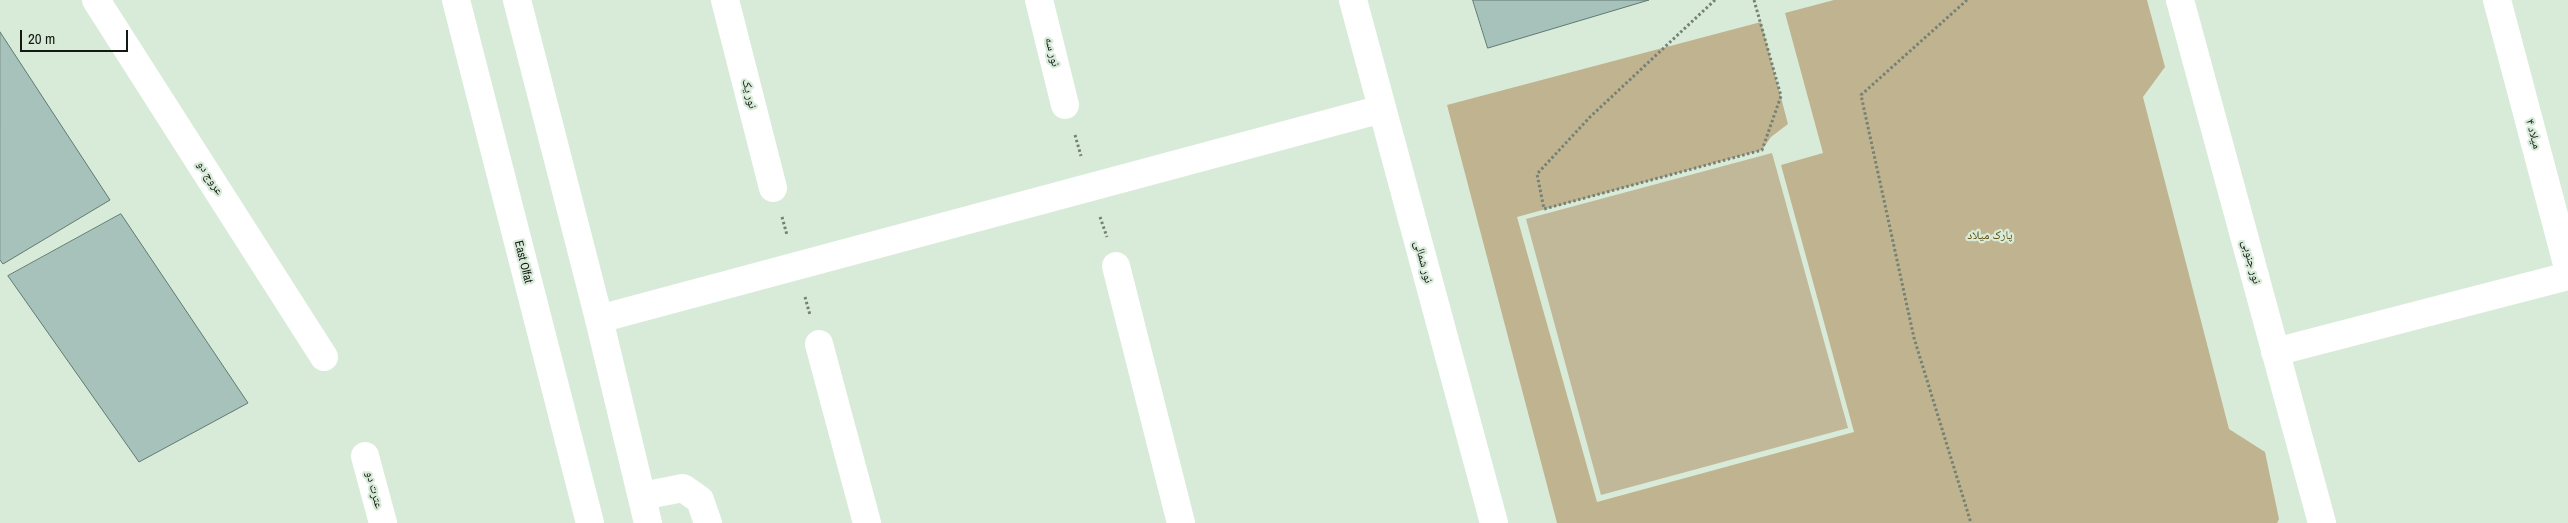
<!DOCTYPE html>
<meta charset="utf-8">
<style>
body{margin:0}
#map{position:relative;width:2568px;height:523px;overflow:hidden;background:#d8ebd9;font-family:"Archivo Narrow",sans-serif}
canvas{display:block}
.scale{position:absolute;left:20px;top:30px;width:108px;height:22px;box-sizing:border-box;border:2px solid #131913;border-top:0;padding-left:6px;font-size:15px;line-height:18px;white-space:nowrap;color:#131913;-webkit-text-stroke:4px #d8ebd9;paint-order:stroke}
</style>
<div id="map">
<canvas width="2568" height="523"></canvas>
<div class="scale">20 m</div>
</div>
<script>
const c = document.querySelector('canvas').getContext('2d');
c.lineJoin = 'round';
function fillPath(path, color) { c.fillStyle = color; c.fill(path, 'evenodd'); }
function stroke(path, color, width, dash) { c.strokeStyle = color; c.lineWidth = width; c.lineCap = dash ? 'butt' : 'round'; c.setLineDash(dash || []); c.stroke(path); }
function drawText(font, color, halo, rows, align = 'center') {
  c.font = font + ' "Archivo Narrow","Noto Naskh Arabic",sans-serif'; c.lineWidth = 4.5; c.setLineDash([]); c.textBaseline = 'middle'; c.strokeStyle = halo; c.fillStyle = color; for (const [text, x, y, turn = 0] of rows) {
    c.save(); c.translate(x, y); c.rotate((+turn || 0) * Math.PI / 180); c.textAlign = isNaN(turn) ? turn : align; if (halo) c.strokeText(text, 0, 0); c.fillText(text, 0, 0); c.restore();
  }
}
fillPath(new Path2D(`
 M 1772,153 L 1848,428 L 1601,495 L 1526,219 Z`), '#c1b799');
fillPath(new Path2D(`
 M 1834,0 L 2147,0 L 2165,67 L 2143,97 L 2229,429 L 2265,452 L 2279,519 L 2277,523 L 1557,523 L 1447,105 L 1761,22 L 1788,124 L 1771,137 L 1762,150 L 1517,217 L 1597,502 L 1854,432 L 1781,165 L 1823,153 L 1785,13 Z`), '#c0b38f');
const building = new Path2D(`
 M 1473,0 L 1649,0 L 1488,48 Z
 M 0,32 L 110,200 L 3,264 L 0,260 Z
 M 121,214 L 248,403 L 139,462 L 8,276 Z`);
fillPath(building, '#a7c2ba');
stroke(building, '#607972', 1);
stroke(new Path2D(`
 M 1715,0 L 1590,117 L 1537,174 L 1544,209 L 1762,150 L 1781,96 L 1754,0
 M 1967,0 L 1861,95 L 1914,338 L 1971,523
 M 1075,135 L 1081,156
 M 782,217 L 787,235
 M 1100,217 L 1107,237
 M 805,297 L 810,315`), '#758175', 3, [2.5, 2.5]);
stroke(new Path2D(`
 M 96,0 L 324,357
 M 725,0 L 773,188
 M 1039,0 L 1065,105
 M 1353,0 L 1494,523
 M 2180,0 L 2322,523
 M 2497,0 L 2568,268
 M 1116,266 L 1181,523
 M 599,319 L 1382,109
 M 819,344 L 867,523
 M 2275,352 L 2568,276
 M 365,456 L 383,523
 M 642,496 L 683,488 L 700,500 L 708,523`), '#fff', 28);
stroke(new Path2D(`
 M 456,0 L 590,523
 M 517,0 L 599,319 L 648,523`), '#fff', 28);
drawText('12px', '#131913', '#d8ebd9', [
 ["نور سه",1052,52,76],
 ["نور یک",749,94,76],
 ["میلاد ۴",2533,134,75],
 ["عروج دو",210,178,57],
 ["East Olfat",523,262,76],
 ["نور شمالی",1423,262,75],
 ["نور جنوبی",2251,262,75],
 ["عترت دو",374,490,75]
]);
drawText('12px', '#624e0f', '#d8ebd9', [
 ["پارک میلاد",1990,236]
]);
</script>
